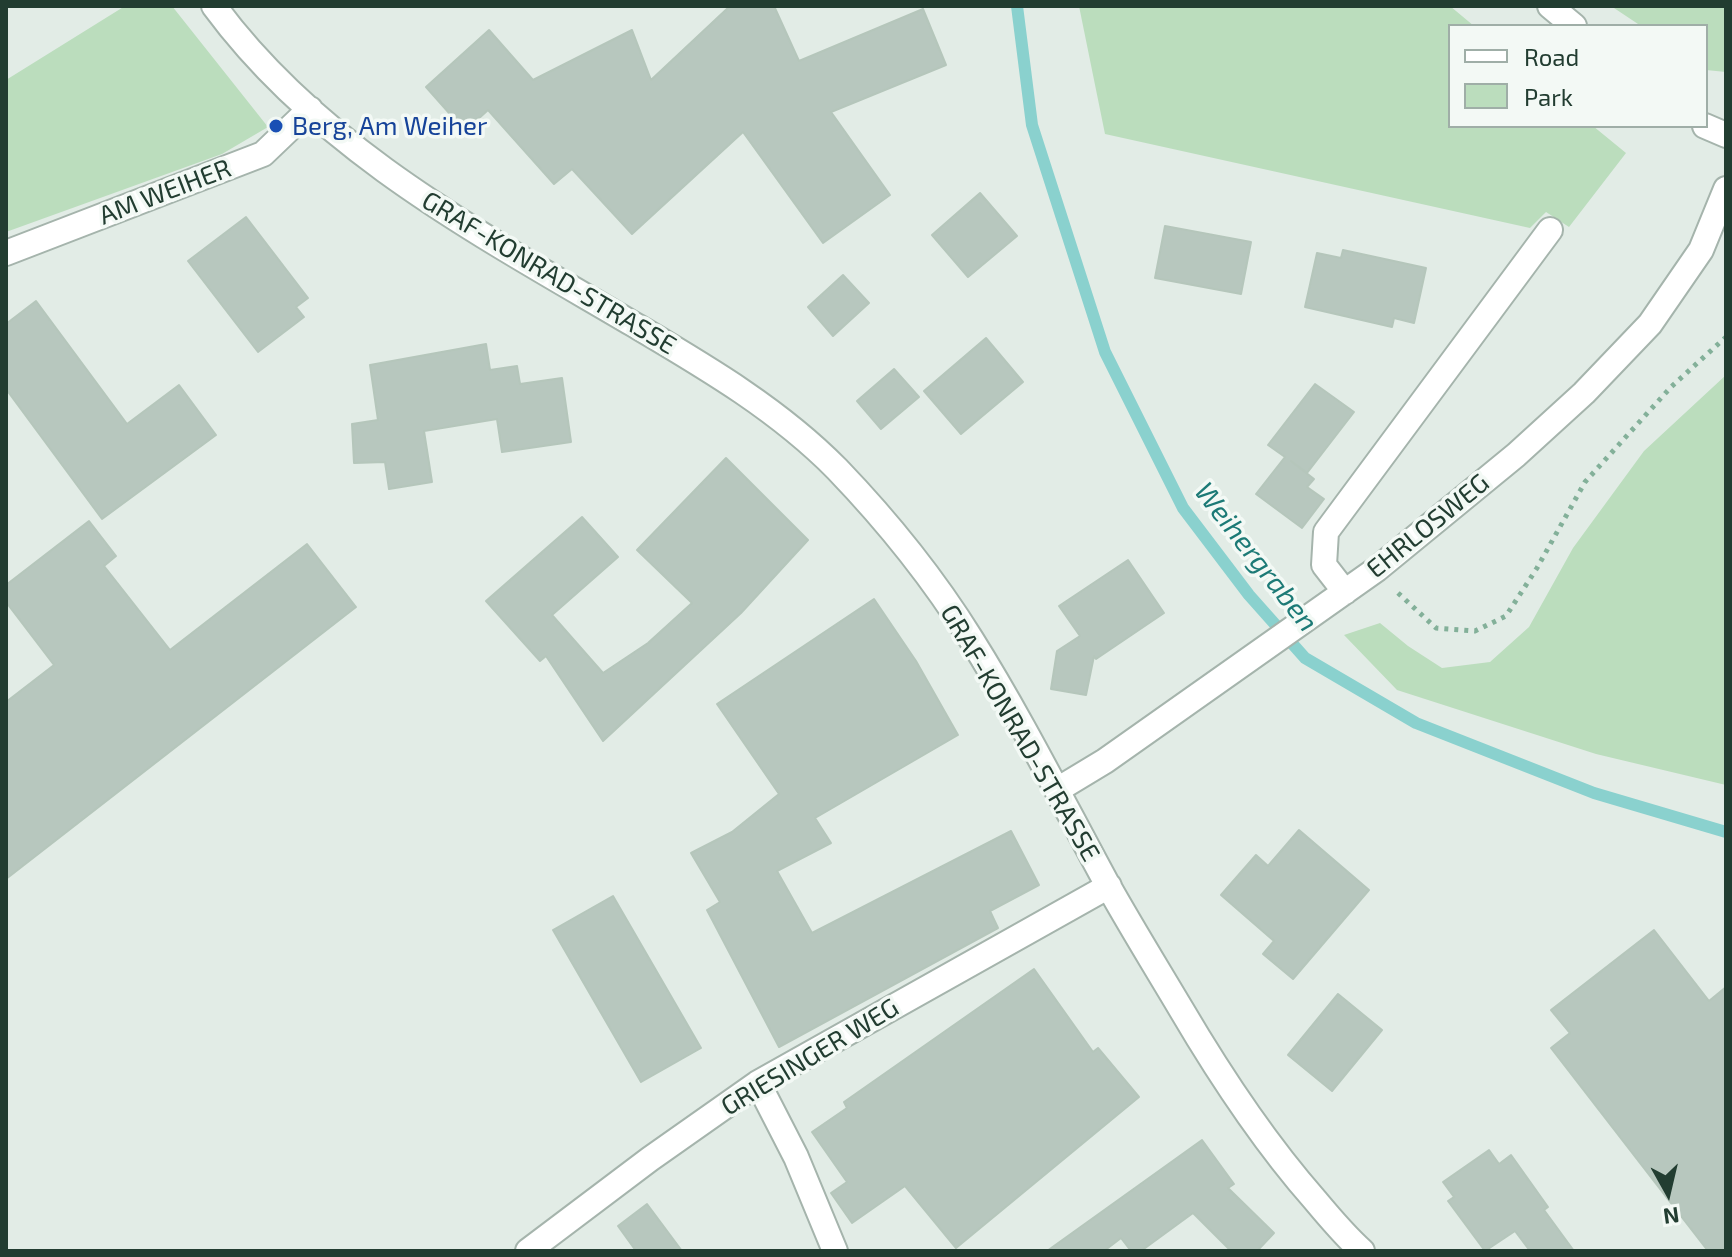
<!DOCTYPE html>
<style>
body{margin:0}
#map{position:relative;width:1732px;height:1257px;overflow:hidden;background:#e2ece6;font-family:"Exo 2",sans-serif}
canvas{display:block}
.frame{position:absolute;inset:0;border:8px solid #223d31;pointer-events:none}
.legend{position:absolute;left:1448px;top:24px;width:260px;height:104px;box-sizing:border-box;background:#f3f9f5;border:2px solid #9faea7;margin:0;padding:10px 14px;list-style:none;font-size:24px;color:#223d31}
.legend li{display:flex;align-items:center;gap:16px;height:40px}
.legend b{width:40px;border:2px solid #9faea7}
.north{position:absolute;left:1628px;top:1153px;width:80px;height:80px;-webkit-text-stroke:6px #f3f9f5;paint-order:stroke;rotate:172deg;font-size:22px;font-weight:700;line-height:32px;text-align:center;color:#223d31}
.north::after{content:'';display:block;margin:auto;width:28px;height:36px;background:#223d31;clip-path:polygon(50% 0,100% 100%,50% 72%,0 100%)}
</style>
<div id="map">
<canvas width="1732" height="1257"></canvas>
<div class="frame"></div>
<ul class="legend">
<li><b style="height:10px;background:#fff"></b>Road</li>
<li><b style="height:22px;background:#bbddbd"></b>Park</li>
</ul>
<div class="north">N</div>
</div>
<script>
const c = document.querySelector('canvas').getContext('2d');
c.lineJoin = 'round';
function fillPath(path, color) { c.fillStyle = color; c.fill(path, 'evenodd'); }
function stroke(path, color, width, dash) { c.strokeStyle = color; c.lineWidth = width; c.lineCap = dash ? 'butt' : 'round'; c.setLineDash(dash || []); c.stroke(path); }
function drawText(font, color, halo, rows, align = 'center') {
  c.font = font + ' "Exo 2",sans-serif'; c.lineWidth = 7; c.setLineDash([]); c.textBaseline = 'middle'; c.strokeStyle = halo; c.fillStyle = color; for (const [text, x, y, turn = 0] of rows) {
    c.save(); c.translate(x, y); c.rotate((+turn || 0) * Math.PI / 180); c.textAlign = isNaN(turn) ? turn : align; if (halo) c.strokeText(text, 0, 0); c.fillText(text, 0, 0); c.restore();
  }
}
fillPath(new Path2D(`
 M 125,6 L 172,6 L 268,127 L 222,154 L 6,232 L 6,80 Z
 M 1079,6 L 1450,6 L 1474,26 L 1450,26 L 1450,126 L 1593,126 L 1626,153 L 1569,227 L 1546,212 L 1530,228 L 1105,134 Z
 M 1611,6 L 1726,6 L 1726,72 L 1706,70 L 1706,26 L 1641,26 Z
 M 1726,375 L 1726,785 L 1596,754 L 1397,690 L 1344,635 L 1380,623 L 1408,646 L 1442,668 L 1490,662 L 1529,627 L 1573,548 L 1644,451 Z`), '#bbddbd');
stroke(new Path2D(`
 M 1017,6 L 1032,125 L 1105,352 L 1183,508 L 1249,595 L 1305,658 L 1416,723 L 1594,793 L 1726,832`), '#8ad1ce', 12);
const building = new Path2D(`
 M 730,6 L 774,6 L 799,61 L 923,9 L 946,65 L 831,112 L 890,195 L 823,243 L 743,132 L 632,234 L 572,169 L 554,184 L 488,110 L 465,131 L 426,87 L 489,30 L 533,80 L 632,30 L 651,80 Z
 M 980,193 L 1017,236 L 968,277 L 932,235 Z
 M 246,217 L 308,298 L 296,307 L 304,317 L 258,352 L 188,261 Z
 M 1165,226 L 1251,242 L 1241,294 L 1155,278 Z
 M 1343,250 L 1426,268 L 1414,323 L 1394,318 L 1392,327 L 1305,307 L 1317,253 L 1341,258 Z
 M 843,275 L 869,303 L 833,336 L 808,307 Z
 M 36,301 L 127,424 L 179,385 L 216,435 L 102,519 L 6,389 L 6,324 Z
 M 986,338 L 1023,382 L 961,434 L 924,391 Z
 M 486,344 L 490,370 L 517,366 L 520,384 L 562,378 L 571,442 L 502,452 L 497,419 L 424,431 L 432,482 L 389,489 L 385,462 L 354,463 L 352,424 L 378,420 L 370,365 Z
 M 894,369 L 919,397 L 881,429 L 857,401 Z
 M 1315,384 L 1354,412 L 1307,473 L 1291,461 L 1314,479 L 1307,487 L 1324,499 L 1302,528 L 1256,494 L 1285,457 L 1268,445 Z
 M 726,458 L 808,540 L 741,613 L 603,741 L 546,656 L 540,661 L 486,601 L 582,517 L 618,557 L 552,615 L 603,673 L 648,643 L 692,603 L 637,550 Z
 M 89,521 L 116,556 L 104,566 L 170,650 L 307,544 L 356,607 L 6,879 L 6,702 L 54,665 L 6,602 L 6,585 Z
 M 1128,560 L 1164,613 L 1096,659 L 1094,656 L 1086,695 L 1051,689 L 1057,651 L 1080,636 L 1059,606 Z
 M 874,599 L 916,661 L 958,735 L 815,818 L 831,843 L 777,871 L 812,933 L 1011,831 L 1039,885 L 990,911 L 998,928 L 779,1047 L 707,910 L 720,902 L 691,853 L 732,832 L 779,794 L 717,704 Z
 M 1299,830 L 1369,890 L 1293,979 L 1263,954 L 1274,941 L 1221,895 L 1256,855 L 1268,866 Z
 M 613,896 L 701,1048 L 641,1082 L 553,930 Z
 M 1654,930 L 1709,1001 L 1726,987 L 1726,1251 L 1708,1251 L 1551,1048 L 1570,1033 L 1551,1010 Z
 M 1034,969 L 1093,1052 L 1098,1048 L 1139,1097 L 956,1248 L 905,1186 L 852,1223 L 831,1193 L 847,1182 L 812,1132 L 847,1108 L 844,1102 Z
 M 1338,994 L 1382,1030 L 1332,1091 L 1288,1055 Z
 M 1202,1140 L 1234,1184 L 1228,1188 L 1274,1233 L 1257,1251 L 1231,1251 L 1193,1213 L 1141,1251 L 1131,1251 L 1121,1238 L 1104,1251 L 1047,1251 Z
 M 1489,1150 L 1499,1164 L 1511,1155 L 1548,1207 L 1544,1210 L 1574,1251 L 1530,1251 L 1515,1231 L 1485,1251 L 1448,1201 L 1454,1197 L 1443,1182 Z
 M 647,1204 L 682,1251 L 636,1251 L 618,1226 Z`);
fillPath(building, '#b7c7be');
stroke(building, '#b5c6bb', 2);
const minor = new Path2D(`
 M 214,6 C 320,150 482,235 633,324 C 704,366 778,409 837,469 C 887,521 933,578 971,639 C 1020,717 1062,801 1106,882 C 1130,925 1156,967 1181,1009 C 1221,1077 1263,1141 1315,1200 C 1330,1218 1345,1236 1362,1251
 M 1550,6 L 1574,26
 M 1705,126 L 1726,135
 M 6,253 L 263,154 L 310,109
 M 1345,592 L 1324,565 L 1326,532 L 1550,230
 M 1057,790 L 1105,761 L 1377,569 L 1516,455 L 1584,393 L 1650,324 L 1701,250 L 1726,189
 M 758,1083 L 796,1157 L 835,1251
 M 528,1251 L 650,1159 L 758,1083 L 1109,886`);
stroke(minor, '#a5b4ac', 28);
stroke(new Path2D(`
 M 1398,593 L 1436,628 L 1475,631 L 1506,616 L 1537,568 L 1585,482 L 1671,387 L 1726,337`), '#83b099', 5, [4, 6]);
stroke(minor, '#fff', 24);
for (const [x, y, r, color] of [
 [276,126,8,"#1a4fb4"]
]) { const dot = new Path2D(); dot.arc(x, y, r, 0, 2 * Math.PI); c.fillStyle = color; c.fill(dot); stroke(dot, '#f3f9f5', 3); }
drawText('26px', '#164399', '#f3f9f5', [
 ["Berg, Am Weiher",292,126]
], 'left');
drawText('26px', '#223d31', '#f3f9f5', [
 ["AM WEIHER",165,192,-21],
 ["GRAF-KONRAD-STRASSE",549,273,31],
 ["EHRLOSWEG",1428,526,-39],
 ["GRAF-KONRAD-STRASSE",1020,733,60],
 ["GRIESINGER WEG",810,1057,-31]
]);
drawText('italic 28px', '#1c7a76', '#f3f9f5', [
 ["Weihergraben",1256,557,52]
]);
</script>
